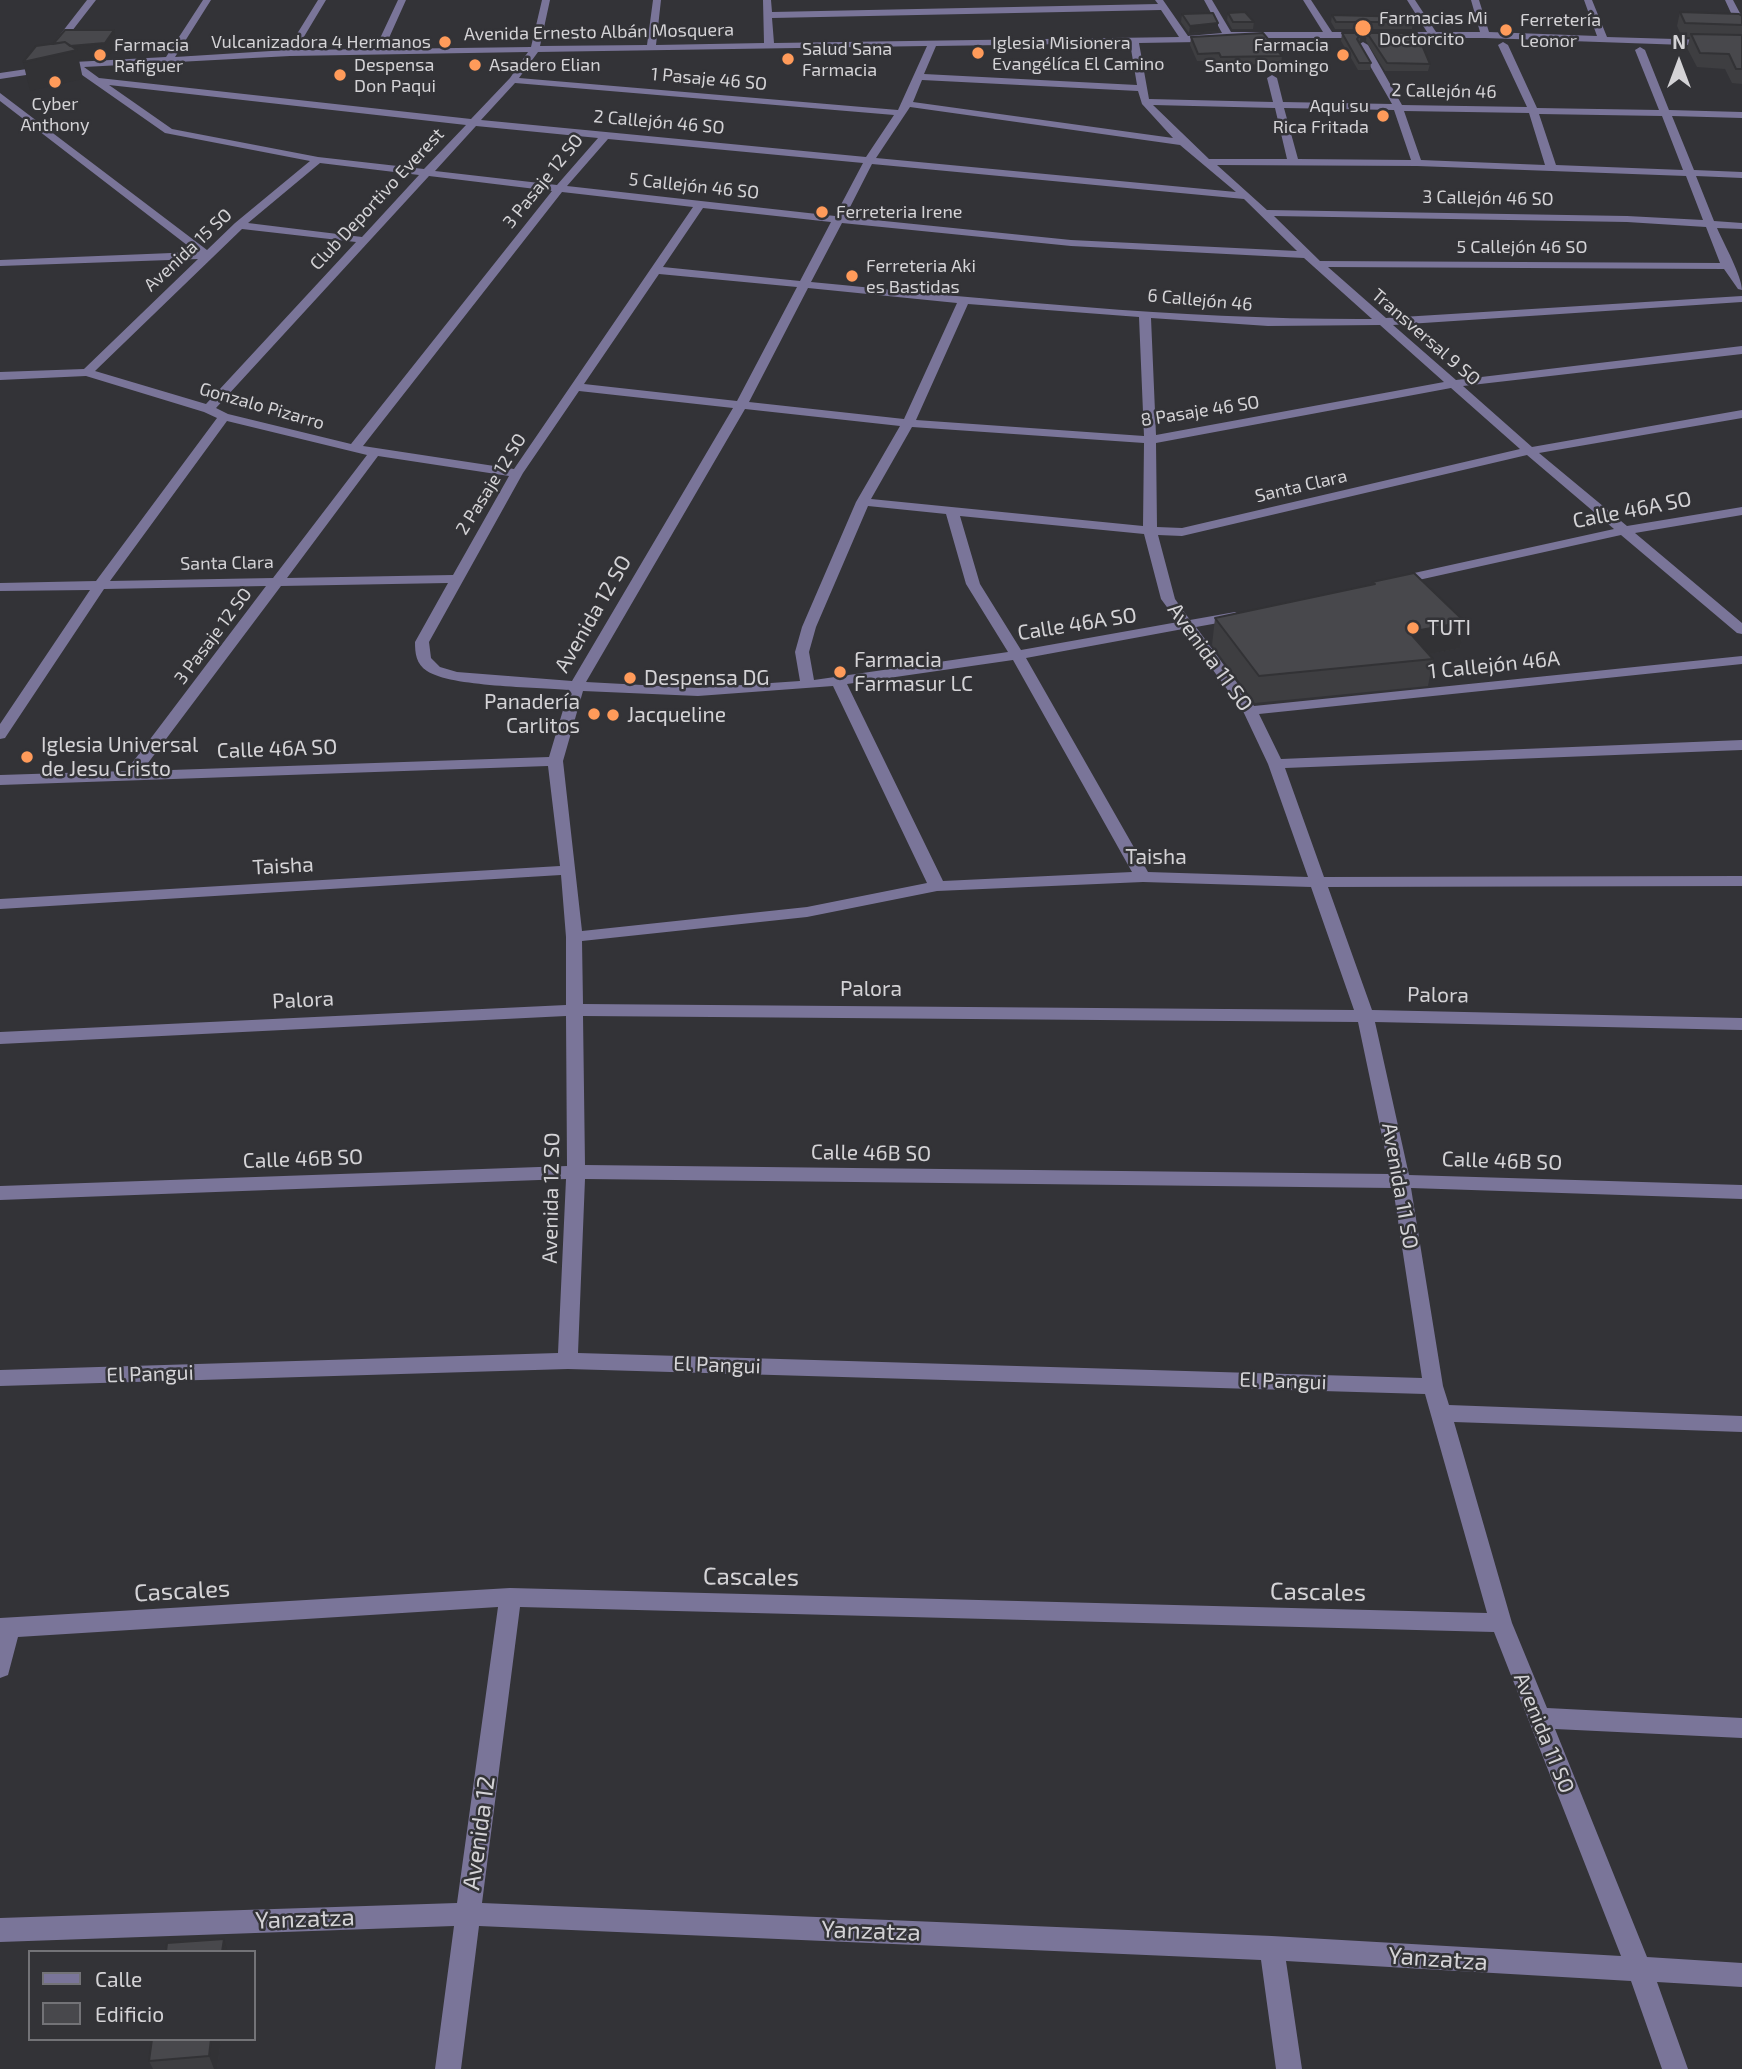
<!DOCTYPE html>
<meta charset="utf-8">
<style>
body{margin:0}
#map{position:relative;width:1742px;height:2069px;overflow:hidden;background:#333337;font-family:"Exo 2",sans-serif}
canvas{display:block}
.legend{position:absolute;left:28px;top:1950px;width:228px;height:91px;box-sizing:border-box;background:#333337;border:2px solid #737377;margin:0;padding:9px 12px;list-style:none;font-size:21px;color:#d4d3d6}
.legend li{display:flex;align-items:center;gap:14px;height:35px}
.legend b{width:35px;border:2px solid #737377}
.north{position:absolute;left:1644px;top:28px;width:70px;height:70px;-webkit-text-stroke:5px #333337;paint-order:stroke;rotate:0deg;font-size:19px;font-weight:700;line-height:28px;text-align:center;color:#d4d3d6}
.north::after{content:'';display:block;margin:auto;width:24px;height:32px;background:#d4d3d6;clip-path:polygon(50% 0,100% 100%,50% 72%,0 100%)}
</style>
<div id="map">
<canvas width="1742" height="2069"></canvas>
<ul class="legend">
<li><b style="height:9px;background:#7a7599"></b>Calle</li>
<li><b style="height:19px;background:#48484c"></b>Edificio</li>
</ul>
<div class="north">N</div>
</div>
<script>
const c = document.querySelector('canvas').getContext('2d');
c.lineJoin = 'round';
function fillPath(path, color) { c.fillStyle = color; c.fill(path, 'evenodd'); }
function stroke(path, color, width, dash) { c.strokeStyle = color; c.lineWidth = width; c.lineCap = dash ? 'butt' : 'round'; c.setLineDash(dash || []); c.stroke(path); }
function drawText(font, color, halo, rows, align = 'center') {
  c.font = font + ' "Exo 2",sans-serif'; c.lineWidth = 5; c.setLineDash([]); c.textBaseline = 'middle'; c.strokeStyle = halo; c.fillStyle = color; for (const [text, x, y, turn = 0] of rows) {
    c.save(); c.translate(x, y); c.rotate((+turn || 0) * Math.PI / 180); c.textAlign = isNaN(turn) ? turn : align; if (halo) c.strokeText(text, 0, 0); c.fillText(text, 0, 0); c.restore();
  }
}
fillPath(new Path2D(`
 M 87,0 L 96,0 L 58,49 L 52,49 L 52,45 Z
 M 203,0 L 211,0 L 175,57 L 287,50 L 318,0 L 326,0 L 296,50 L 375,49 L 398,0 L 406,0 L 384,49 L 531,47 L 542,0 L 550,0 L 540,46 L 647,45 L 653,0 L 661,0 L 656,45 L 764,43 L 763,0 L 771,0 L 772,12 L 1158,4 L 1155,0 L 1163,0 L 1188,36 L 1222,33 L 1204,0 L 1212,0 L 1231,32 L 1323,32 L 1303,0 L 1311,0 L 1332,32 L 1427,32 L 1407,0 L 1415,0 L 1436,32 L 1480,32 L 1471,0 L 1479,0 L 1489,32 L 1597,36 L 1584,0 L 1592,0 L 1607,37 L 1742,41 L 1742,47 L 1485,38 L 1228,38 L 1199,42 L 1139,43 L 1149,99 L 1273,102 L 1267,78 L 1272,75 L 1277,78 L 1283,102 L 1392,104 L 1358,45 L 1363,42 L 1368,45 L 1402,105 L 1527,107 L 1498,45 L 1503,42 L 1508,45 L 1537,108 L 1659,110 L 1635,50 L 1640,47 L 1645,50 L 1669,110 L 1742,112 L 1742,118 L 1672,116 L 1694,170 L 1742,172 L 1742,178 L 1696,176 L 1714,221 L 1742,223 L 1742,229 L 1717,228 C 1724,244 1742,276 1742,290 L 1738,289 L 1724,269 L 1328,267 L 1386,318 L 1742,296 L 1742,302 L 1393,325 L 1456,380 L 1742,346 L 1742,354 L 1463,386 L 1532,447 L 1742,410 L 1742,418 L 1539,453 L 1627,526 L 1742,507 L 1742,515 L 1635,533 L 1742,623 L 1742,634 L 1737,633 L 1621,535 L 1396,585 L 1391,584 L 1389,581 L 1396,577 L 1614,529 L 1527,455 L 1182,536 L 1158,535 L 1175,599 L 1190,620 L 1235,612 L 1242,616 L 1235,620 L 1196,627 L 1254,706 L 1742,656 L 1742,664 L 1259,714 L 1281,759 L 1742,740 L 1742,750 L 1285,768 L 1324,877 L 1742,876 L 1742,886 L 1328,887 L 1372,1010 L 1742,1018 L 1742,1030 L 1375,1022 L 1409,1175 L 1742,1185 L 1742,1199 L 1411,1188 L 1443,1386 L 1449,1405 L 1742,1416 L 1742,1432 L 1454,1422 L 1512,1623 L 1547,1708 L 1742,1718 L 1742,1738 L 1555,1729 L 1647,1957 L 1742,1963 L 1742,1987 L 1657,1982 L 1688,2069 L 1662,2069 L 1631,1981 L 1286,1961 L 1302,2069 L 1276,2069 L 1261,1960 L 479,1926 L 461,2069 L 435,2069 L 454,1926 L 0,1942 L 0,1918 L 457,1903 L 498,1607 L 18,1637 L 8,1675 L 0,1678 L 0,1618 L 510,1588 L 1487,1613 L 1425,1394 L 568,1369 L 0,1386 L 0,1370 L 558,1353 L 566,1179 L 0,1200 L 0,1186 L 567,1166 L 566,1016 L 0,1044 L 0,1032 L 566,1005 L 566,937 L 561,875 L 0,909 L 0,899 L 560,866 L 548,766 L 0,785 L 0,775 L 126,771 L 266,586 L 104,589 L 5,738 L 0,739 L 0,724 L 90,590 L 0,591 L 0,583 L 96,581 L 217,418 L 204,412 L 86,376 L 0,380 L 0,372 L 84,369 L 198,259 L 0,266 L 0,260 L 196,252 L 0,101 L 0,93 L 207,250 L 235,223 L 310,161 L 165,133 L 72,68 L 0,79 L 0,73 L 74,62 L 166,57 ZM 1161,10 L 1179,37 L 774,43 L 772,18 ZM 1130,43 L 1137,85 L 924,74 L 936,46 ZM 927,46 L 898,110 L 519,78 L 538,52 ZM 528,52 L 510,78 L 471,119 L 99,78 L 84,67 L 290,56 ZM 922,80 L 1138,91 L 1142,104 L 1173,138 L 913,102 ZM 515,83 L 894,115 L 866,157 L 481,120 ZM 109,85 L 466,125 L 424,169 L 318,157 L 172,129 ZM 1153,105 L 1275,108 L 1287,159 L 1209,159 ZM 910,107 L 1180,145 L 1236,192 L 876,158 ZM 1284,108 L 1394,110 L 1411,160 L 1298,159 ZM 1404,111 L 1529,113 L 1545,165 L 1421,160 ZM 1539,114 L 1662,116 L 1683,170 L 1556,165 ZM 476,126 L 598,138 L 557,185 L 435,171 ZM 608,139 L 863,163 L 835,216 L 567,186 ZM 320,163 L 419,175 L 362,237 L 248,223 ZM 872,164 L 1244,199 L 1297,251 L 1071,240 L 845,217 ZM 1217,165 L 1417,166 L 1686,176 L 1703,220 L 1627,216 L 1267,210 ZM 429,176 L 552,191 L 351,444 L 228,414 L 216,408 ZM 562,192 L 693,207 L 514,469 L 363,446 ZM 703,208 L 831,222 L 800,281 L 663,267 ZM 1274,216 L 1627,222 L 1706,227 L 1720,263 L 1320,261 ZM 842,223 L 1071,246 L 1304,258 L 1372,319 C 1185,320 998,300 811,282 ZM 242,229 L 356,242 L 206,404 L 95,371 ZM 659,274 L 797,287 L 737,401 L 584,384 ZM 808,288 L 957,303 L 904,419 L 749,402 ZM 968,304 L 1139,317 L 1144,436 L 916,420 ZM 1151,318 L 1268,326 L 1380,325 L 1444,382 L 1156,435 ZM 1451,388 L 1520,449 L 1182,528 L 1157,527 L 1156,443 ZM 579,391 L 733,408 L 572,681 L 457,672 L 440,667 L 431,658 L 429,642 L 523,473 ZM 745,409 L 900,426 L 856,502 L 802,627 L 795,652 L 800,681 L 698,688 L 586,682 ZM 227,421 L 367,455 L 273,578 L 110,581 ZM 912,427 L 1144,443 L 1143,526 L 871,499 ZM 378,456 L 509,476 L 453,575 L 287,578 ZM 868,506 L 946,514 L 966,584 L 1008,652 L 814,680 L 809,652 L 816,627 ZM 960,516 L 1144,534 L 1161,599 L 1178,622 L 1021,650 L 980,584 ZM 448,583 L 415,642 C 415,653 416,664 427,671 C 451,687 537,687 569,690 L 549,757 L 142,771 L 281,586 ZM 1183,629 L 1243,711 L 1268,764 L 1308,877 L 1148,872 L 1026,658 ZM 1013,660 L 1132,872 L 943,881 L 847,684 ZM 833,686 L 927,883 L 807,907 L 582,931 L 563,761 L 583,691 L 698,696 ZM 1143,882 L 1311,887 L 1354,1010 L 583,1004 L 582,941 L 807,917 L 937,891 ZM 583,1016 L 1358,1022 L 1390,1174 L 585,1165 ZM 585,1179 L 1393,1188 L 1422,1378 L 578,1353 ZM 520,1607 L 1494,1632 L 1621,1956 L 1272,1936 L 482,1903 Z
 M 1725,0 L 1733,0 L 1742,17 L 1742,29 L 1737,26 Z`), '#7a7599');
fillPath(new Path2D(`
 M 1680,12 L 1742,16 L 1742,84 L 1732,83 L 1725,69 L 1697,67 L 1687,48 L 1690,37 L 1682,37 L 1677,26 Z
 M 1228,13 L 1254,22 L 1253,29 L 1232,29 L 1227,20 Z
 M 1182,14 L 1218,31 L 1189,33 L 1181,22 Z
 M 1332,15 L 1413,22 L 1412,29 L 1335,29 L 1331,22 Z
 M 1342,33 L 1361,33 L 1360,41 L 1359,42 L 1371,63 L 1370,70 L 1358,70 L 1341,41 Z
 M 1367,33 L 1430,64 L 1428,71 L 1385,71 L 1366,41 Z
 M 1191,37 L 1282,56 L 1281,64 L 1220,65 L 1218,61 L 1197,61 L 1190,45 Z
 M 1372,582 L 1465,622 L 1460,648 L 1429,654 L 1433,659 L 1428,686 L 1255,703 L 1212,645 L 1215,618 L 1372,585 Z
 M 152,2039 L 221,2039 L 217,2069 L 153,2069 L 149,2061 Z`), '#3e3e41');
fillPath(new Path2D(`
 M 1218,23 L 1218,31 L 1189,33 L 1190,26 Z
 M 114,30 L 117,45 L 108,58 L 79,60 L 83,79 L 30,91 L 23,62 L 50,48 Z
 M 1465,622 L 1460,648 L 1404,659 L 1409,632 Z
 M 224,1939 L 228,1952 L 222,1952 Z
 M 211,2039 L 221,2039 L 217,2069 L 214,2069 L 209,2056 Z`), '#323235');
const building = new Path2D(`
 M 1245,12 L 1254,22 L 1233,22 L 1228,13 Z
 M 1680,12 L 1739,14 L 1742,16 L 1742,25 L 1685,23 Z
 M 1213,13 L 1218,23 L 1190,26 L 1182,14 Z
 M 1332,15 L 1411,17 L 1413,22 L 1336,22 Z
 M 65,30 L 114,30 L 105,43 L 70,46 L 65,42 L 53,44 Z
 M 1263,33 L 1282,56 L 1221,57 L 1219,53 L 1198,54 L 1191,37 Z
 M 1342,33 L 1361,33 L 1357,39 L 1371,63 L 1359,63 Z
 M 1367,33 L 1417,33 L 1430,64 L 1387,63 Z
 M 1691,34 L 1742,35 L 1742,69 L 1736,69 L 1729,54 L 1700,53 Z
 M 65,42 L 77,50 L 23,62 L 36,46 Z
 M 1414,573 L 1465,622 L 1409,632 L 1433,659 L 1259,676 L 1215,618 L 1375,584 L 1372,582 Z
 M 224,1939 L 222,1952 L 166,1952 L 167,1943 Z
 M 152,2039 L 211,2039 L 209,2056 L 149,2061 Z`);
fillPath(building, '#48484c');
stroke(building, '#323235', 2);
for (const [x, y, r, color] of [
 [1363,28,9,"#ff9b5a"],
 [1506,30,7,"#ff9b5a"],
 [445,42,7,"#ff9b5a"],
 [978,53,7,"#ff9b5a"],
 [100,55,7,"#ff9b5a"],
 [1343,55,7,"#ff9b5a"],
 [788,59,7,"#ff9b5a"],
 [475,65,7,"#ff9b5a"],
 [340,75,7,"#ff9b5a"],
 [55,82,7,"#ff9b5a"],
 [1383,116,7,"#ff9b5a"],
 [822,212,7,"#ff9b5a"],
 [852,276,7,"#ff9b5a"],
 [1413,628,7,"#ff9b5a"],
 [840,672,7,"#ff9b5a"],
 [630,678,7,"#ff9b5a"],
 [594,714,7,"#ff9b5a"],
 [613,715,7,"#ff9b5a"],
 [27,757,7,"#ff9b5a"]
]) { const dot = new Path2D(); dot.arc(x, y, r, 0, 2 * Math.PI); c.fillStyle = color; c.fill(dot); stroke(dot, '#333337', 2.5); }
drawText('18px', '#d4d3d6', '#333337', [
 ["Farmacias Mi",1379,18],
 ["Doctorcito",1379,39],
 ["Ferretería",1520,20],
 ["Leonor",1520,41],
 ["Vulcanizadora 4 Hermanos",431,42,"right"],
 ["Iglesia Misionera",992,43],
 ["Evangélíca El Camino",992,64],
 ["Farmacia",114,45],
 ["Rafiguer",114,66],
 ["Farmacia",1329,45,"right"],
 ["Santo Domingo",1329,66,"right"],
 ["Salud Sana",802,49],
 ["Farmacia",802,70],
 ["Despensa",354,65],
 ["Don Paqui",354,86],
 ["Asadero Elian",489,65],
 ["Cyber",55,104,"center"],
 ["Anthony",55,125,"center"],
 ["Aqui su",1369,106,"right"],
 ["Rica Fritada",1369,127,"right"],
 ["Ferreteria Irene",836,212],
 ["Ferreteria Aki",866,266],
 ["es Bastidas",866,287]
], 'left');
drawText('18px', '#d4d3d6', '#333337', [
 ["Avenida Ernesto Albán Mosquera",599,32,-1],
 ["1 Pasaje 46 SO",709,79,5],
 ["2 Callejón 46",1444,91,1],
 ["2 Callejón 46 SO",659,122,5],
 ["3 Pasaje 12 SO",543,181,-51],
 ["5 Callejón 46 SO",694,186,6],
 ["3 Callejón 46 SO",1488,198,1],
 ["Club Deportivo Everest",377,199,-47],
 ["5 Callejón 46 SO",1522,247],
 ["Avenida 15 SO",188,250,-43],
 ["6 Callejón 46",1200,300,5],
 ["Transversal 9 SO",1426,337,41],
 ["Gonzalo Pizarro",262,406,16],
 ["8 Pasaje 46 SO",1200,411,-9],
 ["2 Pasaje 12 SO",491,484,-58],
 ["Santa Clara",1301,486,-13],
 ["Santa Clara",227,563,-1],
 ["3 Pasaje 12 SO",213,636,-53]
]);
drawText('21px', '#d4d3d6', '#333337', [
 ["Calle 46A SO",1632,510,-11],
 ["Avenida 12 SO",593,614,-60],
 ["Calle 46A SO",1077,624,-9],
 ["Avenida 11 SO",1210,657,54],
 ["1 Callejón 46A",1494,665,-6],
 ["Calle 46A SO",277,749,-2],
 ["Taisha",1156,857],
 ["Taisha",283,866,-3],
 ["Palora",871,989],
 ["Palora",1438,995,1],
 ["Palora",303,1000,-3],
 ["Calle 46B SO",871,1153,1],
 ["Calle 46B SO",303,1159,-2],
 ["Calle 46B SO",1502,1161,2],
 ["Avenida 11 SO",1400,1186,80],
 ["Avenida 12 SO",551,1198,-89],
 ["El Pangui",717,1365,2],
 ["El Pangui",150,1374,-2],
 ["El Pangui",1283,1381,2],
 ["Avenida 11 SO",1544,1733,68]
]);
drawText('21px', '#d4d3d6', '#333337', [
 ["TUTI",1427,628],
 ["Farmacia",854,660],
 ["Farmasur LC",854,684],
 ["Despensa DG",644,678],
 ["Panadería",580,702,"right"],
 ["Carlitos",580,726,"right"],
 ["Jacqueline",627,715],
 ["Iglesia Universal",41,745],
 ["de Jesu Cristo",41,769]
], 'left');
drawText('24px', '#d4d3d6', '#333337', [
 ["Cascales",751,1577,1],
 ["Cascales",182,1591,-3],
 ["Cascales",1318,1592,1],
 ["Avenida 12",479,1833,-82],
 ["Yanzatza",305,1919,-2],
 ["Yanzatza",871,1931,2],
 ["Yanzatza",1438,1959,4]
]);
</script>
